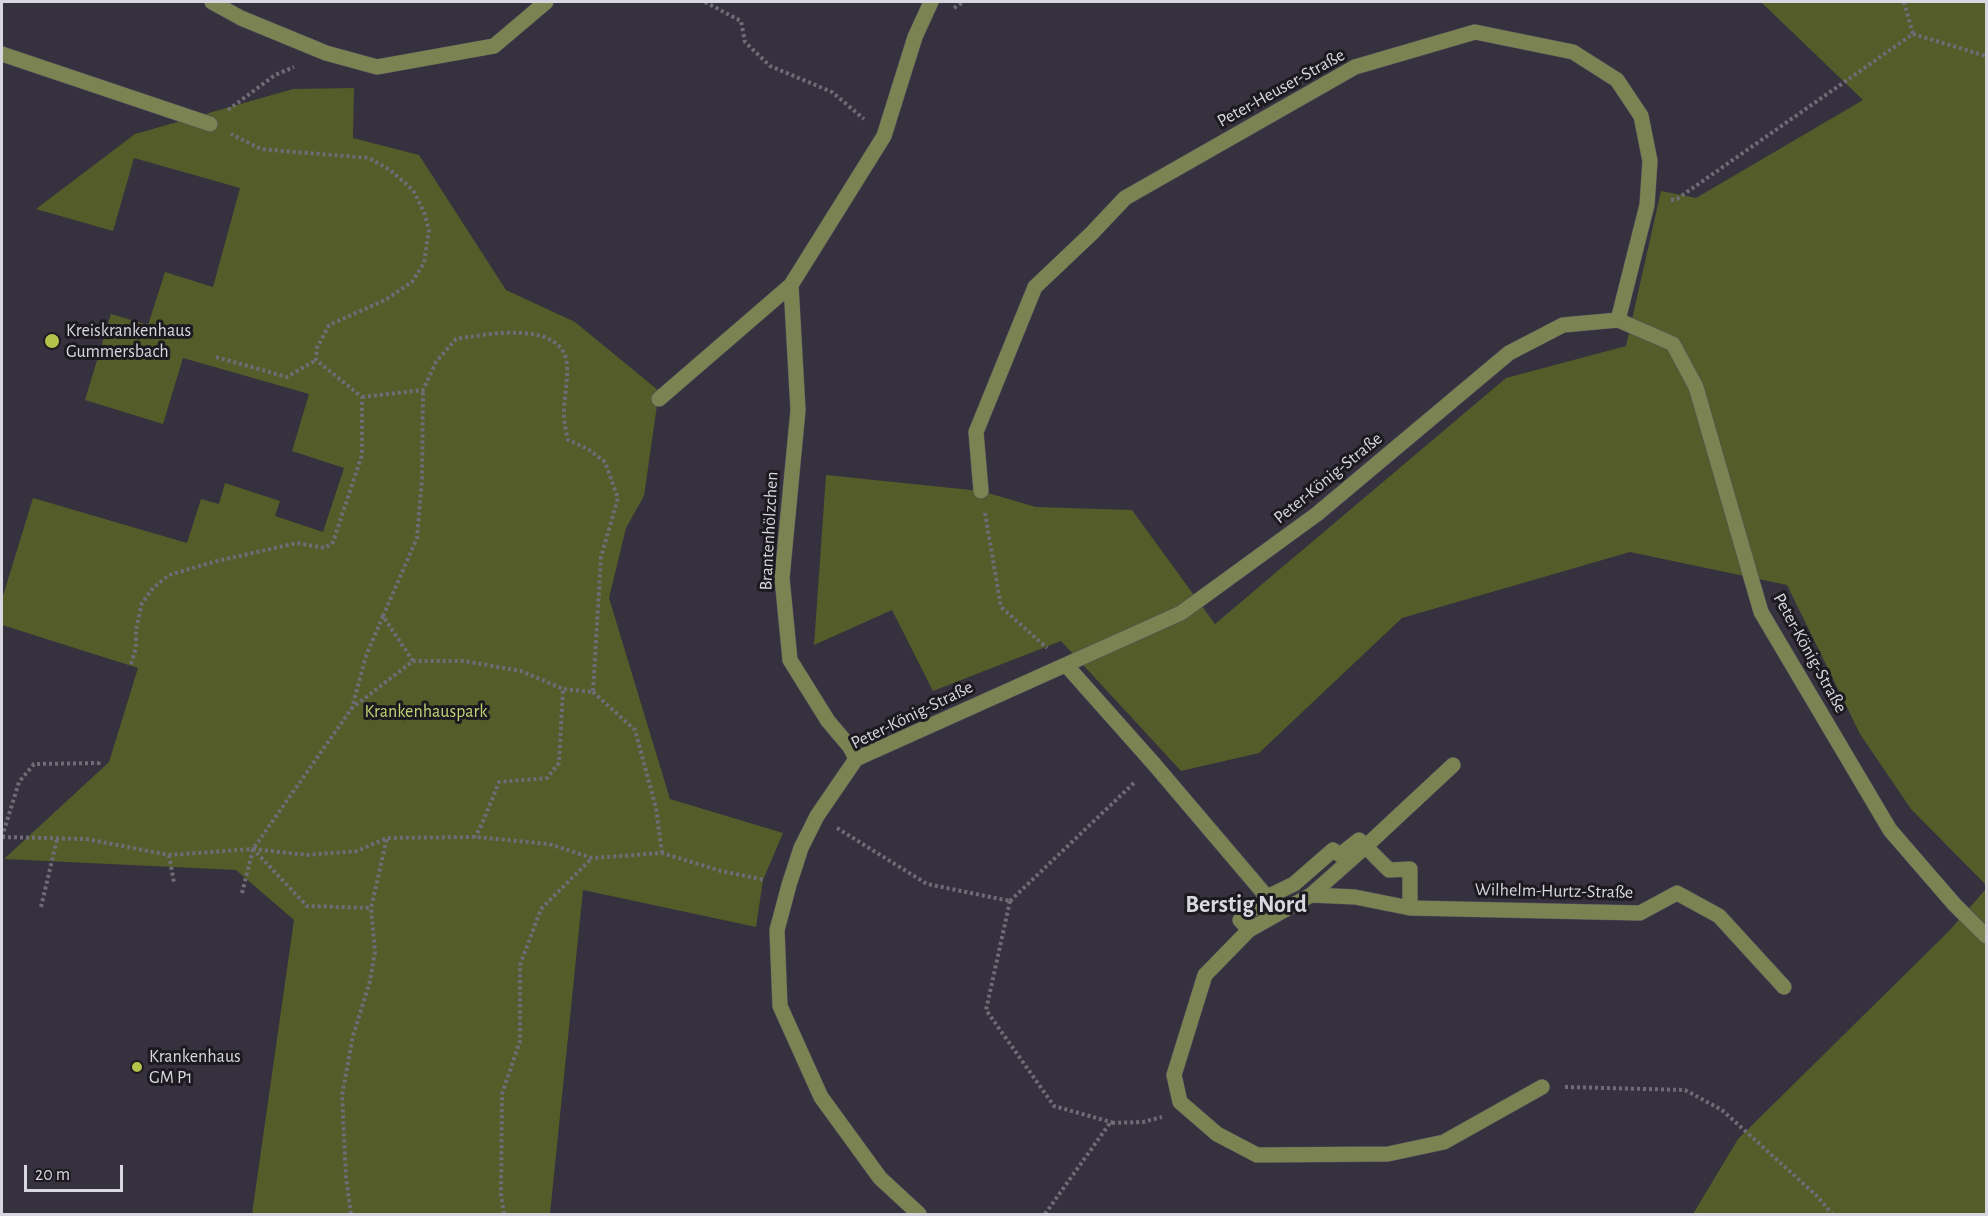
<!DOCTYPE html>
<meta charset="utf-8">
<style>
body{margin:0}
#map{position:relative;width:1988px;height:1216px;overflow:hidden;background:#35313e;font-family:"Alegreya Sans",sans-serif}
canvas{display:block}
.frame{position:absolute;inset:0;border:3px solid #d9d7df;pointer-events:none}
.scale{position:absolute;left:24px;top:1165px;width:99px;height:27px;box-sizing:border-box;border:3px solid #d9d7df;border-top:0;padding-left:8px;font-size:18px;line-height:21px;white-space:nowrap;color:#d9d7df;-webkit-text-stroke:4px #1c1a20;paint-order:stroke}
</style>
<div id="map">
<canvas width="1988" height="1216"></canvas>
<div class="frame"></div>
<div class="scale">20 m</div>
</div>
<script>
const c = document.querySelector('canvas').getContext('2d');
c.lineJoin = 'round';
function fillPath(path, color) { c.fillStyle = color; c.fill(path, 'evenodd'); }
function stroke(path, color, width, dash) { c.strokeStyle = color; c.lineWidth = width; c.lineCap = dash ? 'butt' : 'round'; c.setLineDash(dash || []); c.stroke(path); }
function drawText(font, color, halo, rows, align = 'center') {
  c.font = font + ' "Alegreya Sans",sans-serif'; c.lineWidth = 6; c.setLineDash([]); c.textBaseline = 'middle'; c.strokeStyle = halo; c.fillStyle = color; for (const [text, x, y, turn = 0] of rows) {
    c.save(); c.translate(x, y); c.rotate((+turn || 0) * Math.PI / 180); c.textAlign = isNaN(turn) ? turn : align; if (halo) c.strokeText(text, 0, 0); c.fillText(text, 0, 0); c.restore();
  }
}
fillPath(new Path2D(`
 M 1761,2 L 1986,2 L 1986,885 L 1911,809 L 1860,734 L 1787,585 L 1630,552 L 1402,618 L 1259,753 L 1181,771 L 1061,641 L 933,691 L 892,610 L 814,645 L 826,475 L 981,491 L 1036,507 L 1132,510 L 1215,624 L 1506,378 L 1626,346 L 1661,191 L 1696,198 L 1863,100 Z
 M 354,88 L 353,138 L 419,155 L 506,290 L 575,322 L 659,391 L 644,496 L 626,528 L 609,598 L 670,799 L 783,833 L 763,880 L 756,927 L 583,890 L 550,1214 L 252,1214 L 294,920 L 236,870 L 4,859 L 109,762 L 138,668 L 2,625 L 2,599 L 33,498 L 187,543 L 201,499 L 219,504 L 225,483 L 280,501 L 275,516 L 323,532 L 344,468 L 292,451 L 309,394 L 183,358 L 163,424 L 85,400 L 111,314 L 148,325 L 165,272 L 213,287 L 240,188 L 134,158 L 113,231 L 36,209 L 135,134 L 293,89 Z
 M 1986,889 L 1986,1214 L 1693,1214 L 1738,1139 L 1948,932 Z`), '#545c29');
const minor = new Path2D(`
 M 212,2 L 241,18 L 326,53 L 377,67 L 494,46 L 546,2
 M 2,54 L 210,124
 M 659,399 L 791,285
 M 981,491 L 976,432 L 1035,287 L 1092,233 L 1125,198 L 1355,67 L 1475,32 L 1573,52 L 1617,80 L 1641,116 L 1650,161 L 1647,205 L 1618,320
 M 1066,665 L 1154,764 L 1267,897 L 1282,911
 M 856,759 L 850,747 L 828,721 L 790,660 L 782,578 L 798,410 L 791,285 L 884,136 L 915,37 L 931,2
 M 1311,895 L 1365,847 L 1453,765
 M 1249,930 L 1311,895 L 1355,897 L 1410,908
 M 1542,1087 L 1444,1142 L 1388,1154 L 1257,1155 L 1217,1134 L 1180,1102 L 1174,1075 L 1205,975 L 1249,930 L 1240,920 L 1267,897 L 1294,884 L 1333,850 L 1340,855 L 1359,840 L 1389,870 L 1410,869 L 1410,908 L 1640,913 L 1677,893 L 1719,916 L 1784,987
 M 919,1214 L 880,1178 L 821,1097 L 780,1006 L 777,930 L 789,885 L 801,848 L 817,816 L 856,759 L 1181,613 L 1317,514 L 1509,353 L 1563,325 L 1618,320 L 1673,344 L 1696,387 L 1761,612 L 1890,830 L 1954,904 L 1986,936`);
stroke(minor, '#534f5b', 16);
stroke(new Path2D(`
 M 705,2 L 741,21 L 745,42 L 770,66 L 832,92 L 864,119
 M 1904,2 L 1913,34
 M 954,8 L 963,2
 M 228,110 L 275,75 L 294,67
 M 1671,200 L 1677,199 L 1913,34 L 1986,56
 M 216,357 L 287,377 L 316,360
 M 362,397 L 423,390 L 436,362 L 456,339 C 486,334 565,319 567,366 C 568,382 564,397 564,413 C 564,422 566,431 568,440 L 588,449 L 605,462 L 618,498 L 601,557 L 593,692 L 563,689 L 559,763 L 547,778 L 499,782 L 482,824 L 475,837
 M 985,513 L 1001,607 L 1047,648
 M 383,616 L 366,656 L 352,708 L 413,661 L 464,661 L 521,671 L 563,689
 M 413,661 L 383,616 L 417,538 L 422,479 L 423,390
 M 131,664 L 136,648 L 136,629 L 142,603 L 153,588 L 169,575 L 217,561 L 297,543 L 325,548 L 333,542 L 362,455 L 362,397 L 316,360 L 317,348 L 329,325 L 385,300 L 412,282 L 424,263 L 429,230 L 424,212 L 413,190 L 390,170 L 369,158 L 261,149 L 231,134
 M 593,692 L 635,730 L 656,808 L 662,853
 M 837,828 L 927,884 L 1010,901
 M 2,837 L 86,839 L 169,855 L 253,849 L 307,906 L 371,908
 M 2,837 L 19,782 L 34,764 L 99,763 L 100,760
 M 253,849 L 307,855 L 357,851 L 387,838 L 475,837 L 549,844 L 592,858 L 662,853 L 721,871 L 765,880
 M 169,855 L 174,883
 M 242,893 L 253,849 L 352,708
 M 1010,901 L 986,1010 L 1054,1106 L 1114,1123
 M 1010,901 L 1136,781
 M 41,907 L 57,839
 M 1565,1087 L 1685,1090 L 1722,1110 L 1817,1196 L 1832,1214
 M 351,1214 L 346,1178 L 342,1095 L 353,1036 L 370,981 L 375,952 L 371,908 L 387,838
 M 504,1214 L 501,1194 L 502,1094 L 520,1041 L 520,965 L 541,909 L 592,858
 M 1045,1214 L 1110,1123 L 1143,1122 L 1162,1117`), '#6f6c77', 4, [3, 3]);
stroke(minor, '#7b8353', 15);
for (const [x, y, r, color] of [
 [52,341,8,"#b2c24b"],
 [137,1067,6,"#b2c24b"]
]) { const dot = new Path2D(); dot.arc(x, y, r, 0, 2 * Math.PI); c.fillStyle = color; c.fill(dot); stroke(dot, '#1c1a20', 2); }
drawText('18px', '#d9d7df', '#1c1a20', [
 ["Peter-Heuser-Straße",1281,88,-29],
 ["Peter-König-Straße",1328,478,-39],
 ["Brantenhölzchen",769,531,-87],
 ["Peter-König-Straße",1810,653,61],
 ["Peter-König-Straße",912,715,-26],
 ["Wilhelm-Hurtz-Straße",1554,891,1]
]);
drawText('18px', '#d9d7df', '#1c1a20', [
 ["Kreiskrankenhaus",66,331],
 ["Gummersbach",66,352],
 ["Krankenhaus",149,1057],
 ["GM P1",149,1078]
], 'left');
drawText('18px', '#c3d272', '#1c1a20', [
 ["Krankenhauspark",426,712]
]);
drawText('bold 24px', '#d9d7df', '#1c1a20', [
 ["Berstig Nord",1246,905]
]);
</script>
